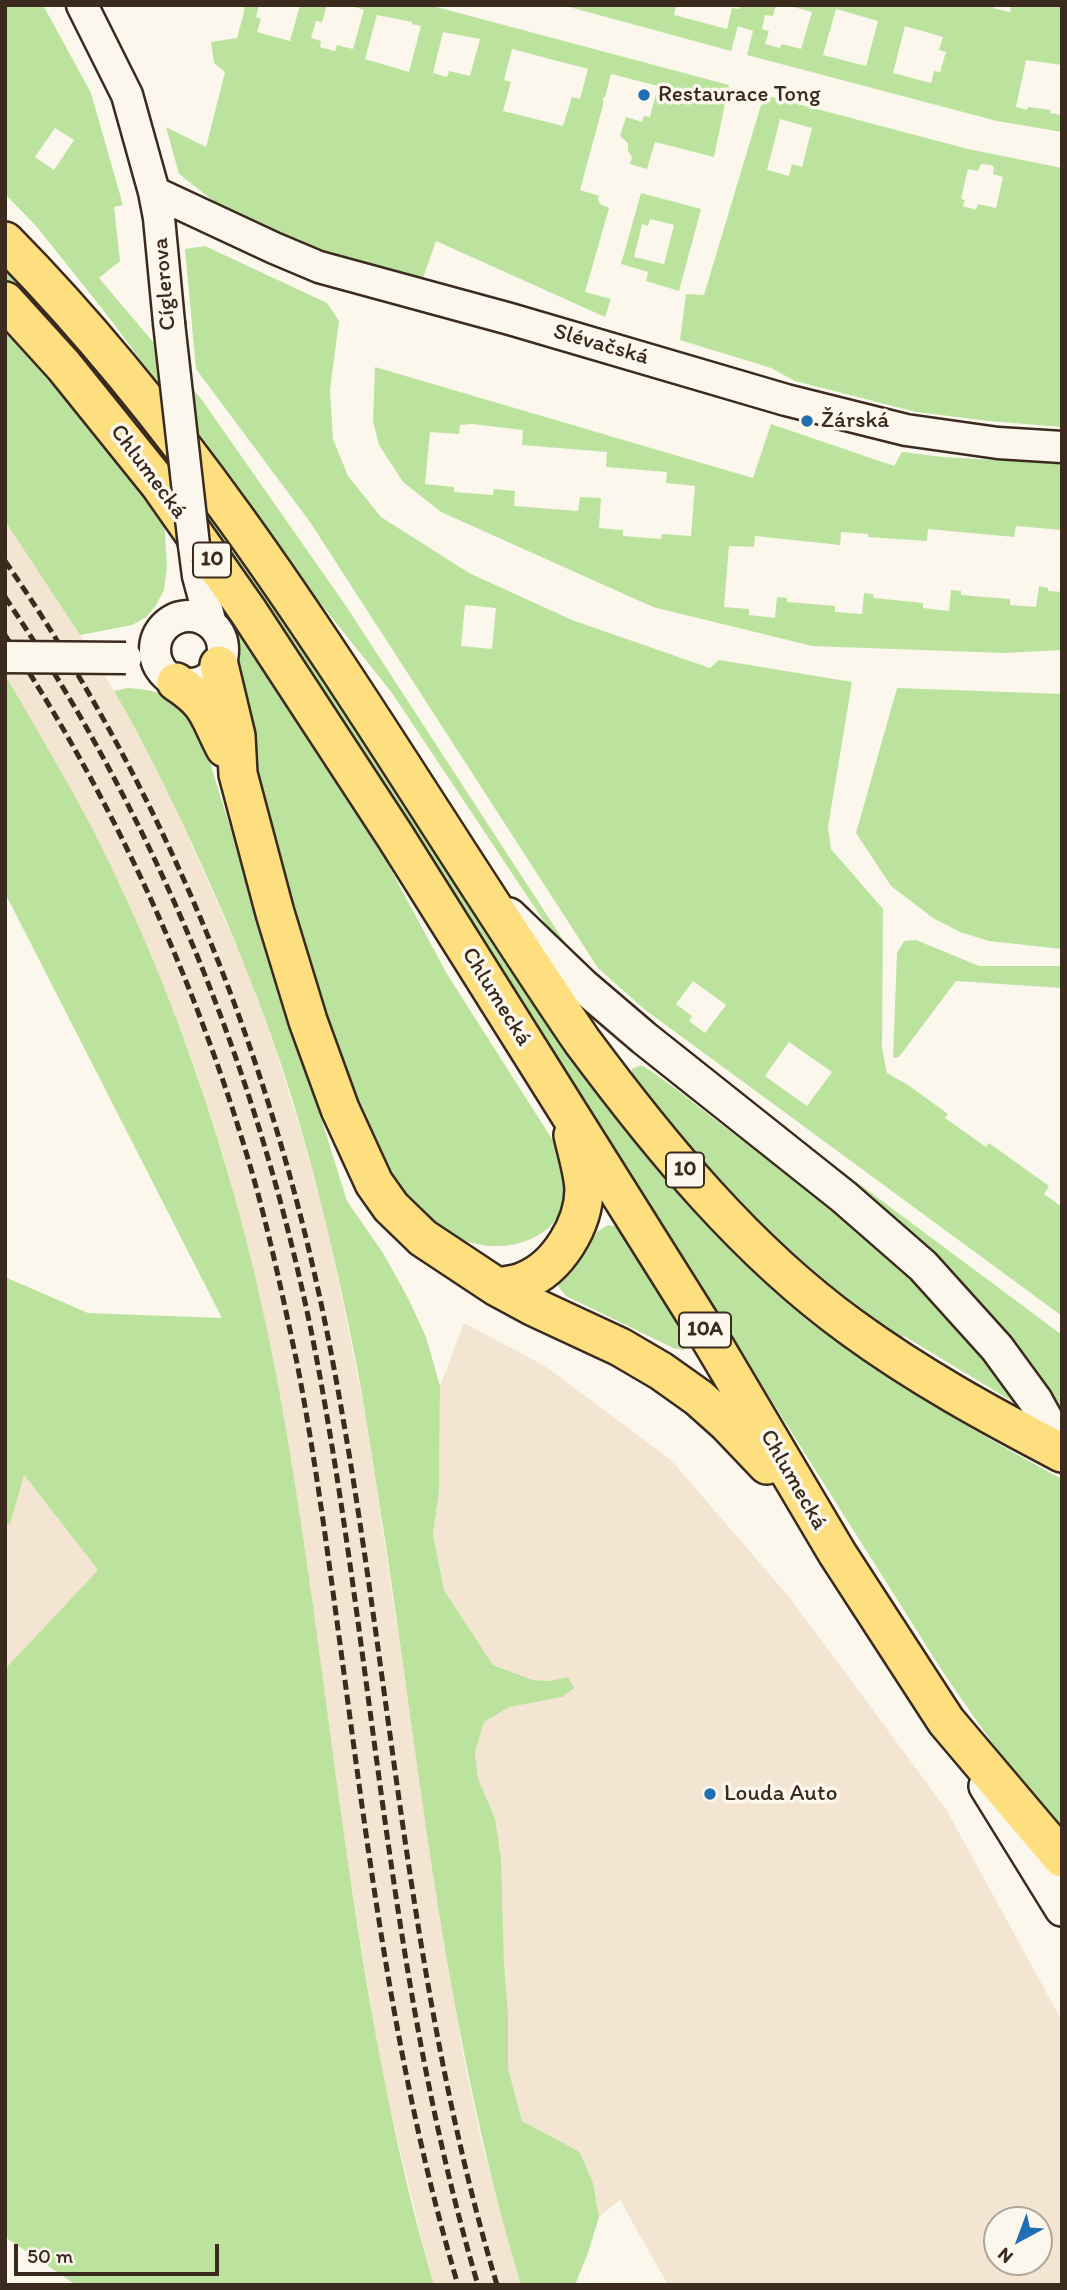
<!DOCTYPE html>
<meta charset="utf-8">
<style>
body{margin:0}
#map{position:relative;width:1067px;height:2290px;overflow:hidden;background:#fbf7ec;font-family:Itim,sans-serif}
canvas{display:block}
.frame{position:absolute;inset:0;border:7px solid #3b2a1e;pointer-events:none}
.north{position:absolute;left:983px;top:2206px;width:70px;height:70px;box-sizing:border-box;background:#fbf7ec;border:2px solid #aea59a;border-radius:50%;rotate:221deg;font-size:19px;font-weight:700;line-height:28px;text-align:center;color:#3b2a1e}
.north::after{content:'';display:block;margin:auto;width:24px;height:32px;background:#1f6fb2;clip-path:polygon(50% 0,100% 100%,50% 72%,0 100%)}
.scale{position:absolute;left:14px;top:2244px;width:205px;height:32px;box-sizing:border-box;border:4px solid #3b2a1e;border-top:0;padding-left:9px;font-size:21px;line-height:24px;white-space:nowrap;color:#3b2a1e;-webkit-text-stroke:5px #fbf7ec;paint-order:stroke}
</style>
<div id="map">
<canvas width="1067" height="2290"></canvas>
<div class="frame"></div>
<div class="north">N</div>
<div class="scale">50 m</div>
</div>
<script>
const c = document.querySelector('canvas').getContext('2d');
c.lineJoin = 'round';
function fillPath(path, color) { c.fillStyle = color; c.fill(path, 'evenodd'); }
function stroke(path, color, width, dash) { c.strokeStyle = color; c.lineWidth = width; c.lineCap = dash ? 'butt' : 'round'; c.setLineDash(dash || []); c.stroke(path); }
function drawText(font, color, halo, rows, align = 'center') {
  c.font = font + ' Itim,sans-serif'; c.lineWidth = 7; c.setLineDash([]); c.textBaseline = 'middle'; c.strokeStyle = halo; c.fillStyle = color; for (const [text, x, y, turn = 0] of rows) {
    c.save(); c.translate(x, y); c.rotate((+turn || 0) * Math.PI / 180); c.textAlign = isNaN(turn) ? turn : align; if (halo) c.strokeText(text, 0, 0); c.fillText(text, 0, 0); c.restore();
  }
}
fillPath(new Path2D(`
 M 5,521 L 80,635 L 122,704 L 167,789 L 246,968 L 273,1042 L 303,1138 L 327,1224 L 366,1418 L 429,1842 L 463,2055 L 482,2144 L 521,2285 L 434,2285 L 424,2249 L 382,2075 L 347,1857 L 302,1534 L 286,1431 L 275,1371 L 246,1242 L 225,1161 L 195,1068 L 169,1000 L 129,907 L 91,828 L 47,747 L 5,676 Z
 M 464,1323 L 543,1365 L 670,1459 L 790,1598 L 946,1809 L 1062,2021 L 1062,2285 L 668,2285 L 620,2200 L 599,2217 L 593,2183 L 580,2152 L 522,2121 L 508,2068 L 508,2012 L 495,1818 L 478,1779 L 475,1752 L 484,1722 L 509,1707 L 535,1700 L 568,1677 L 550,1681 L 533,1680 L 493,1665 L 444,1590 L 433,1534 L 439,1492 L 440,1386 ZM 997,2220 L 1039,2220 L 1039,2262 L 997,2262 Z
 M 23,1474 L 98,1570 L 5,1669 L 5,1524 L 10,1524 Z`), '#f3e5d1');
fillPath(new Path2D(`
 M 5,5 L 43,5 L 91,93 L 123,205 L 114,207 L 120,261 L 99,278 L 202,400 L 346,606 L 571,952 L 555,938 L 392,693 L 309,589 L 111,320 L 37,227 L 5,194 ZM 55,128 L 74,140 L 54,170 L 35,157 Z
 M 244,5 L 259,5 L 256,17 L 261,19 L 257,32 L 290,41 L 300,5 L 327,5 L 322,22 L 316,21 L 311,38 L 321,41 L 320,47 L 335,51 L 337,45 L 353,49 L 364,10 L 349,5 L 429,5 L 729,85 L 714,157 L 655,142 L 647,169 L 630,164 L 632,157 L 628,151 L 628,143 L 620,136 L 626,117 L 642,122 L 644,116 L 650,117 L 658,86 L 611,74 L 605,97 L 603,98 L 603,105 L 580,190 L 599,196 L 598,199 L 600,204 L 609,208 L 585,292 L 611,299 L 605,317 L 436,241 L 423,278 L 309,248 L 224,209 L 179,174 L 166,127 L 206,147 L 225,72 L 214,63 L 211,42 L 237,38 L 244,12 ZM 377,15 L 412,22 L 412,24 L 421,26 L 409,72 L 365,59 ZM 443,32 L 480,39 L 470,76 L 449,71 L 447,77 L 433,73 ZM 512,49 L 588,69 L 580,99 L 572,97 L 563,126 L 503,111 L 511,82 L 504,80 Z
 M 562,5 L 676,5 L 674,15 L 727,29 L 732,8 L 739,9 L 740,5 L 776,5 L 773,16 L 765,15 L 762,29 L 769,31 L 765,44 L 780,48 L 782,44 L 801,49 L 812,12 L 786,5 L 994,5 L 993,8 L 1010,12 L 1011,6 L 1015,5 L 1062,5 L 1062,65 L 1026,60 L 1016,107 L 1027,110 L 1028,107 L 1051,110 L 1050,113 L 1062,115 L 1062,132 L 997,121 L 747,55 L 753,31 L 738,26 L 731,51 ZM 836,9 L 878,21 L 866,66 L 823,55 ZM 905,26 L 943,37 L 939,50 L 946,52 L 940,72 L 934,71 L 931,83 L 893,73 Z
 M 764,95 L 968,149 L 1062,168 L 1062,427 L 989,421 L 916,412 L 795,381 L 771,368 L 680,340 L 686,294 L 704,295 ZM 780,119 L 812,128 L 802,167 L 792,164 L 789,176 L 767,170 ZM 981,164 L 991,165 L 994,167 L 993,174 L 1003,177 L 996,208 L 978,204 L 976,210 L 963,206 L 965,200 L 961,199 L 968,169 L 978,171 Z
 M 641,193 L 701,209 L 679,291 L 646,281 L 648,272 L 621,264 ZM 650,219 L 674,225 L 664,264 L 634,257 L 642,224 L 648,226 Z
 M 205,246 L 327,303 L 339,321 L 330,390 L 333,439 L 348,476 L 381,517 L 469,573 L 572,620 L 710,668 L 719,660 L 852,682 L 828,827 L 831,849 L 883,909 L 882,1048 L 887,1073 L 908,1085 L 948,1114 L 945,1118 L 986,1147 L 989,1143 L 1049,1186 L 1044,1194 L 1062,1207 L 1062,1316 L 644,1009 L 598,968 L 310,522 L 196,369 L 185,249 ZM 465,605 L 496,608 L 492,649 L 461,646 ZM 693,981 L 726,1005 L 705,1033 L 689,1021 L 692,1016 L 676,1004 ZM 789,1042 L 832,1072 L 807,1106 L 765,1076 Z
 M 5,258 L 62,319 L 228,532 L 649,1156 C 695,1210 742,1263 797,1308 C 878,1376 968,1428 1060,1478 L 1062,1483 L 1062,1830 C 1017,1780 979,1725 941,1669 L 662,1227 L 51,327 L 5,278 Z
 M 5,327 L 40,364 L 164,519 L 167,566 L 164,590 L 155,607 L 145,618 L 132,625 L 80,635 L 5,521 Z
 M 375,367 L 753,478 L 771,424 L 894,466 L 902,452 L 943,457 L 1062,464 L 1062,530 L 1016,526 L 1014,537 L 928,529 L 927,541 L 868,537 L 868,534 L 841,532 L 840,545 L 755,536 L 754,547 L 729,546 L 724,607 L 749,609 L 749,615 L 775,618 L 777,597 L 787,598 L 787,602 L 835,606 L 835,612 L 862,614 L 864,593 L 873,594 L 874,598 L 923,603 L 923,608 L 949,611 L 951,590 L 961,591 L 961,595 L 1010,599 L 1010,605 L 1036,607 L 1039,586 L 1048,588 L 1048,591 L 1062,592 L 1062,650 L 1004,653 L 812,646 L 653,607 L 441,512 L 403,482 L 379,445 L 373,421 ZM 472,424 L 523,430 L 522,445 L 607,452 L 606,467 L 667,472 L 666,483 L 695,486 L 691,536 L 662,534 L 661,539 L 623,536 L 623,530 L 599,528 L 601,498 L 580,497 L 578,511 L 514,506 L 515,491 L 494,489 L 493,495 L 454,492 L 454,487 L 425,484 L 430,432 L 459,434 L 460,425 Z
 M 229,614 L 363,818 L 447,974 L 559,1150 C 574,1185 569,1222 531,1239 C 481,1260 432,1232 402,1191 C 373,1152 356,1102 340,1057 C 310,975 286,892 266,807 C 252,743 242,678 229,614 Z
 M 5,680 L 8,680 C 36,728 65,777 91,826 C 179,998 240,1184 276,1374 C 333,1677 347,1988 434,2285 L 76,2285 L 5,2237 L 5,1669 L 98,1570 L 24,1475 L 10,1524 L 5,1524 L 5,1277 L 88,1313 L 222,1318 L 5,893 Z
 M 128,688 C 173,691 175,700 201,734 L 347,1201 L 383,1253 L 408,1298 L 426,1337 L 440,1386 L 439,1492 L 433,1534 L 444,1590 L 493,1665 L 533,1680 L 550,1681 L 568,1677 L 574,1688 L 562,1697 L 509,1707 L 484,1722 L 475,1752 L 478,1779 L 495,1818 L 501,1860 L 504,1961 L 508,2012 L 508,2068 L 522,2121 L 580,2152 L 593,2183 L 599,2217 L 588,2253 L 575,2285 L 521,2285 C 447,2040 422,1785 384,1533 C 374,1472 366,1412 354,1352 C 333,1246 308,1140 272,1038 C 249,973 222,909 193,846 C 169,793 143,741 114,691 Z
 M 897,688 L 1062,694 L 1062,949 L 989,941 L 960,932 L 933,918 L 891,886 L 856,833 Z
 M 916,940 L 979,966 L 1062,966 L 1062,988 L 956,981 L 899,1057 L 893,1058 L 897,953 L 904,941 Z
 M 641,1065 C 674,1085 704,1112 735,1135 C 840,1212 941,1293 1015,1403 L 904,1336 L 902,1338 L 832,1287 L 775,1236 L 723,1186 L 681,1137 L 632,1076 L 632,1069 Z
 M 831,1163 L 1062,1335 L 1062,1410 L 1024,1353 L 955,1274 Z
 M 608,1225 L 619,1227 L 690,1338 L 690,1343 L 684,1350 L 673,1348 L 566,1296 L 558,1286 L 558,1280 L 586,1250 L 597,1232 Z`), '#bce39e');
const tertiary = new Path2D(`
 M 82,5 L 127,95 L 154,192 L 159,218 L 169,323
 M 154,192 L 274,248 L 319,267 L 510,319 L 786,400 L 906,430 L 998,443 L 1062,447
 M 194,545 L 198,576 L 211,624
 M155 650a34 34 0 1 1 68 0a34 34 0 1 1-68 0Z`);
const secondary = new Path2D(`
 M 509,915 L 582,985 L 644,1038 L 844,1197 L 923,1266 L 997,1348 L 1035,1400 L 1062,1449
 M 986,1786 L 1062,1909`);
const primary = new Path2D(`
 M 5,241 C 238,477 397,770 582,1041 C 660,1146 745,1250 851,1327 C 918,1376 989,1415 1062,1453
 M 5,301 L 64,366 L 159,484 L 248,611 L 395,836 L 705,1330 L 837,1553 L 946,1721 L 1062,1858
 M 219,665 L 236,736 L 238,774 L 275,913 L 308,1021 L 340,1109 L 374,1183 L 391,1207 L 423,1238 L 497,1287 L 534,1307 L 620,1347 L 661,1371 L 699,1398 L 727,1423 L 767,1465
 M 176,682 C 210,704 208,716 225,748
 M 497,1287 C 506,1285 516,1285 524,1281 C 558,1268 584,1224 584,1189 C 583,1171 577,1153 573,1135`);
stroke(tertiary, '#3b2a1e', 35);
stroke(secondary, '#3b2a1e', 38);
stroke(primary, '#3b2a1e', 42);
stroke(tertiary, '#fbf7ec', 30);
stroke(secondary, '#fbf7ec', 33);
stroke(primary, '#fddf80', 37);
stroke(new Path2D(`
 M 5,561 C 172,803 279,1074 333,1363 C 391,1670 407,1985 497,2285
 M 5,597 C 33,639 60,681 85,725 C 198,924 276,1142 318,1366 C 375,1672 389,1986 478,2285
 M 5,635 C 110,794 191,970 246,1152 C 267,1221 282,1293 297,1363 C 314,1451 326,1540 338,1629 C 368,1849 394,2071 458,2285`), '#3b2a1e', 5, [10, 5]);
const tertiaryBridge = new Path2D(`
 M 169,323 L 194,545
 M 5,657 L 126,658`);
stroke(tertiaryBridge, '#3b2a1e', 35, []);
stroke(tertiaryBridge, '#fbf7ec', 30);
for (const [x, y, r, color] of [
 [644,95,7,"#1f6fb2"],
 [807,421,7,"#1f6fb2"],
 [710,1794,7,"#1f6fb2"]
]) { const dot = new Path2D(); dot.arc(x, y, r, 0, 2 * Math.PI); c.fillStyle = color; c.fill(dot); stroke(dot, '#fbf7ec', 2.5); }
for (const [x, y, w] of [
 [212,560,38],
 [685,1170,38],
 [705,1330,52]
]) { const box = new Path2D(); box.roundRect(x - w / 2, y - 17.5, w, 35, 5); c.fillStyle = '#fbf7ec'; c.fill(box); stroke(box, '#3b2a1e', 2); }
drawText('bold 21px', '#3b2a1e', null, [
 ["10",212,560],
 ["10",685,1170],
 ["10A",705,1330]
]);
drawText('23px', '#3b2a1e', '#fbf7ec', [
 ["Restaurace Tong",658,95],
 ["Žárská",821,421],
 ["Louda Auto",724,1794]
], 'left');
drawText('23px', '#3b2a1e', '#fbf7ec', [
 ["Cíglerova",165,284,-95],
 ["Slévačská",601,345,16],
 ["Chlumecká",148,472,53],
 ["Chlumecká",496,997,58],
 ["Chlumecká",793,1480,60]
]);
</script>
